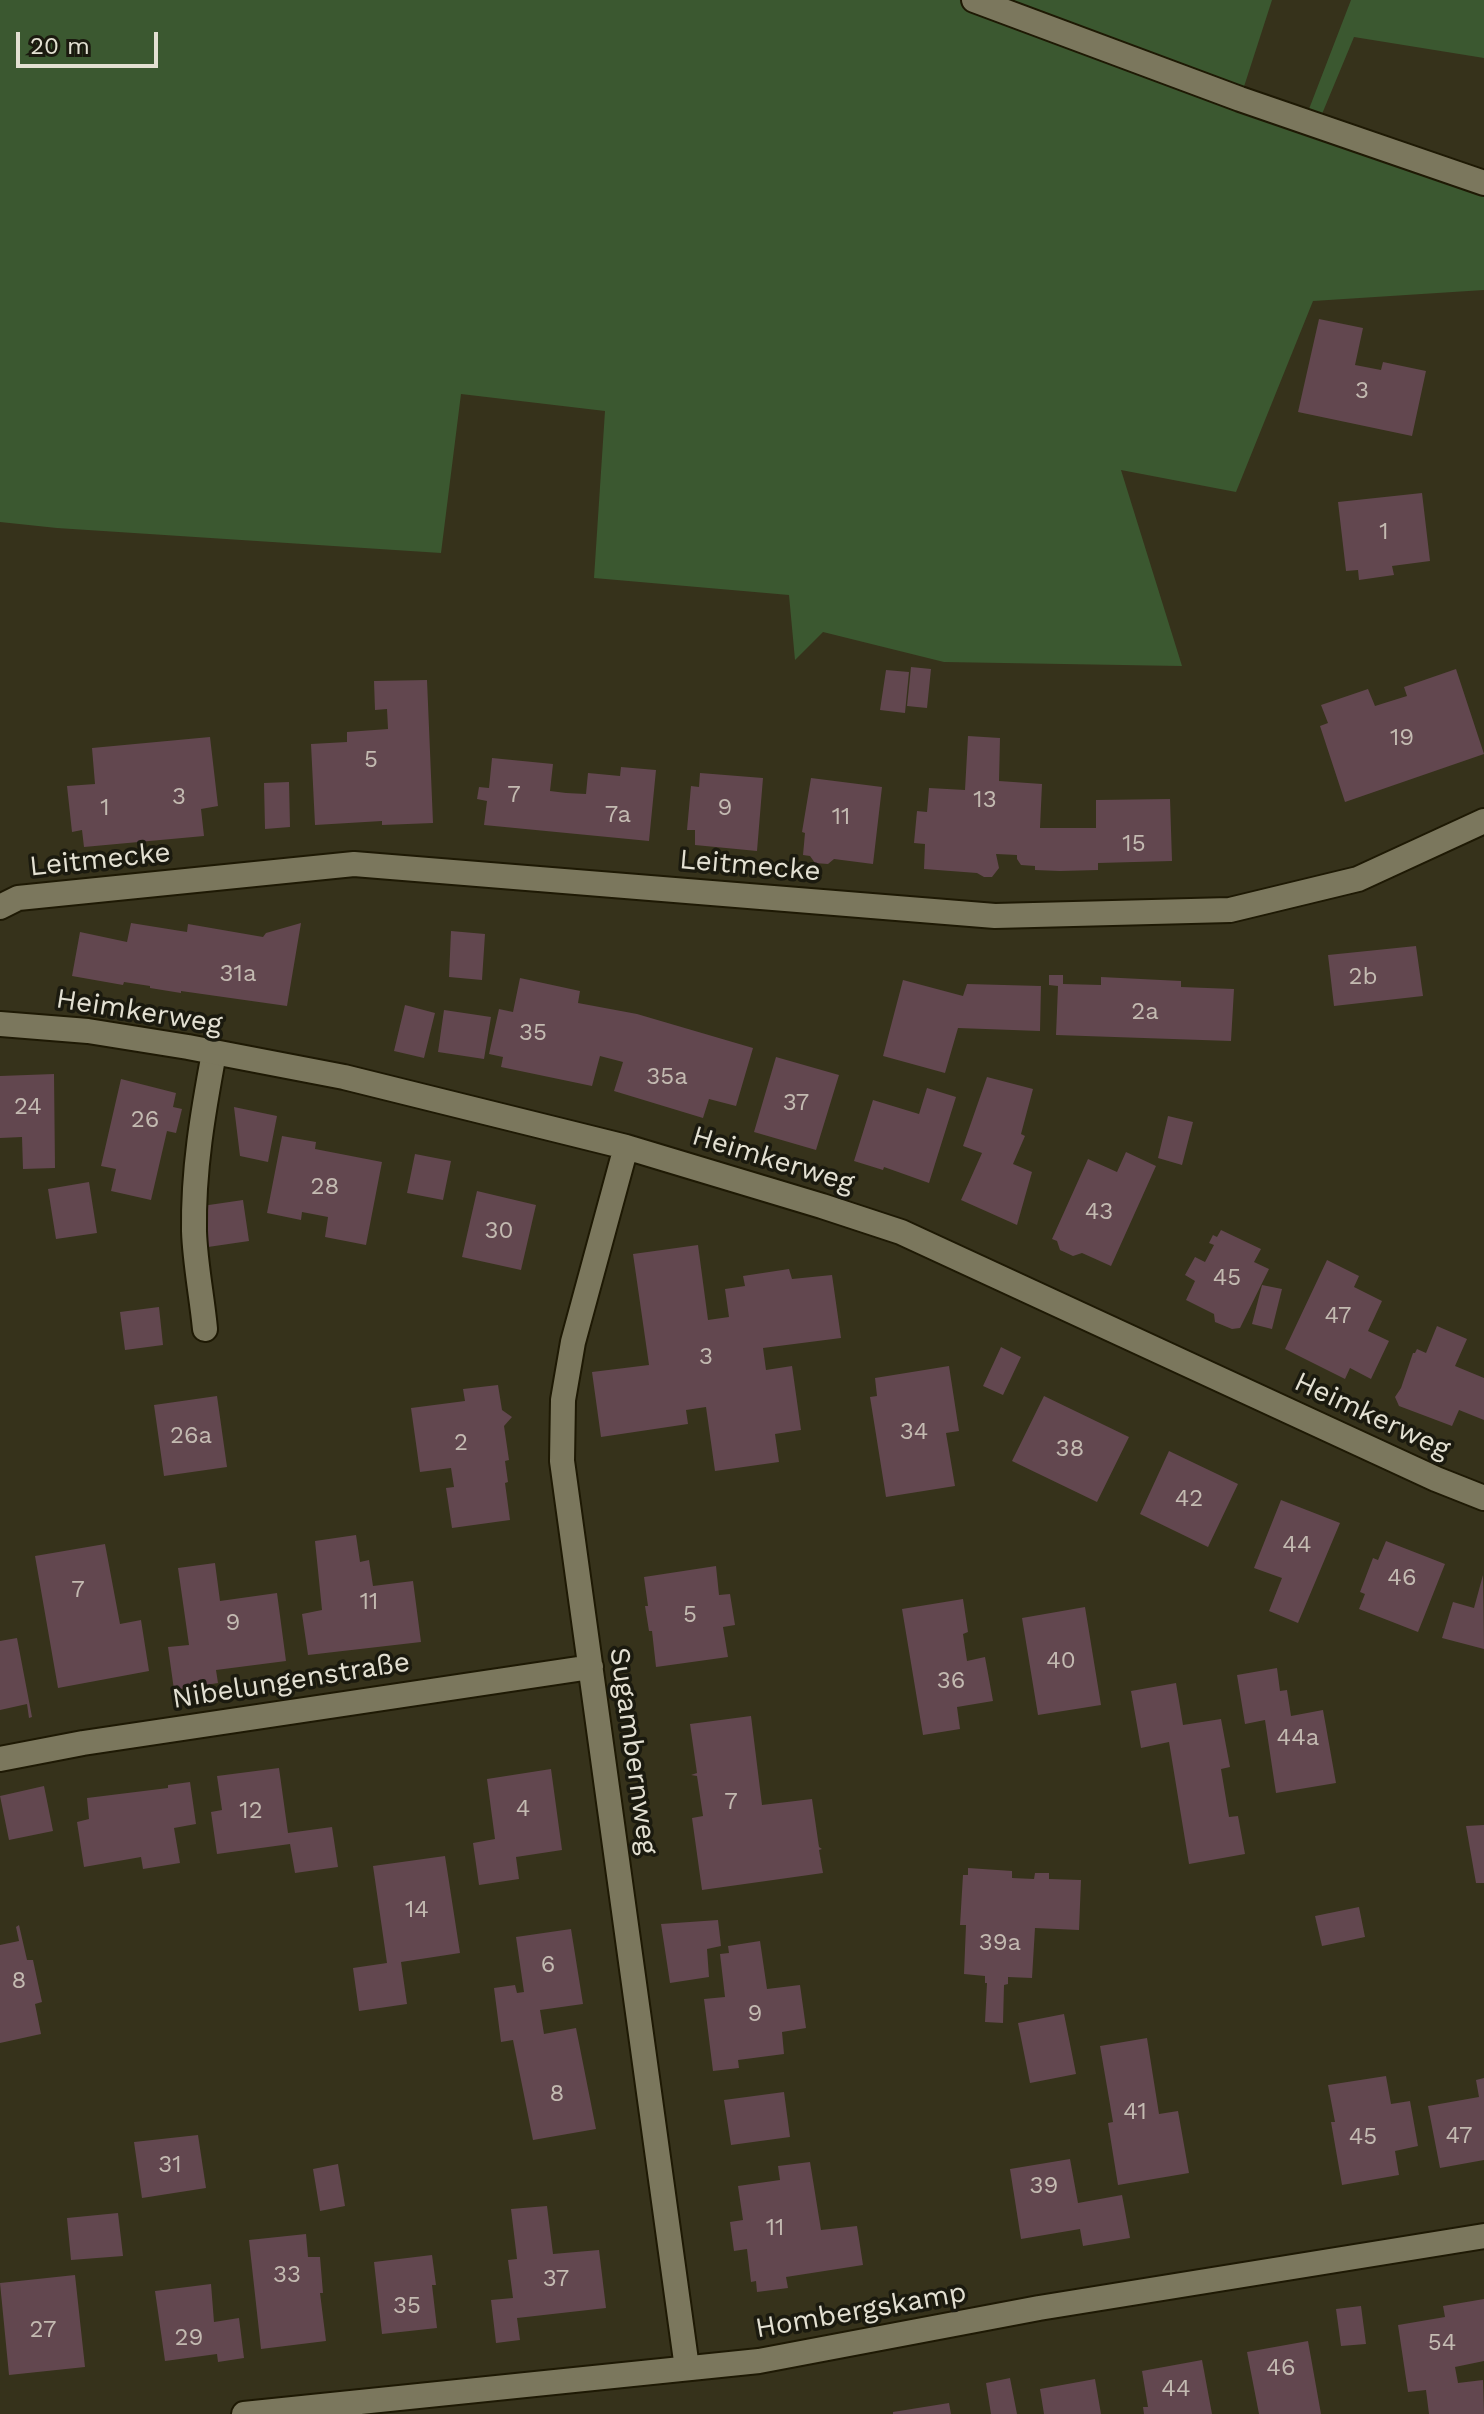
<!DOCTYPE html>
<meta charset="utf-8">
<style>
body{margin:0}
#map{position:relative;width:1484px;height:2414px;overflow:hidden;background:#36321b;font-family:"Work Sans",sans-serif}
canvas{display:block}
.scale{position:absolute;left:16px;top:32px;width:142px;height:36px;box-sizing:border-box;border:4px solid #e3e0d2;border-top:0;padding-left:10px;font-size:24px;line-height:28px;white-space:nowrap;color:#e3e0d2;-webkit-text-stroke:6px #1b1a0f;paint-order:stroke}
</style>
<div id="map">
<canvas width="1484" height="2414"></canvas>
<div class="scale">20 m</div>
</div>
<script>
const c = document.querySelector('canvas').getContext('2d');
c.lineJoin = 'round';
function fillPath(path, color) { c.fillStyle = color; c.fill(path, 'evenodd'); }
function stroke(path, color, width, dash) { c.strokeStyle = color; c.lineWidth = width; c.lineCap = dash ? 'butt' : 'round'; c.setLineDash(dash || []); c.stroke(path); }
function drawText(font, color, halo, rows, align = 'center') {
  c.font = font + ' "Work Sans",sans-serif'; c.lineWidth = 7; c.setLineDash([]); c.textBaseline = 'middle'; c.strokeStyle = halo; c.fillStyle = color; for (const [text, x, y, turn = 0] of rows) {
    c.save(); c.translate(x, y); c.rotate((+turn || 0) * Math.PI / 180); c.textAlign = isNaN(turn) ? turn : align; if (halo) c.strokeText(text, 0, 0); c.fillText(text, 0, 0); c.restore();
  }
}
fillPath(new Path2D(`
 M 0,0 L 1272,0 L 1240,99 L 1304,122 L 1351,0 L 1484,0 L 1484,58 L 1354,37 L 1317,126 L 1484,183 L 1484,290 L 1313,301 L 1236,492 L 1121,470 L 1182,666 L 944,662 L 823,632 L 795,660 L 789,595 L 594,578 L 605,411 L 461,394 L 441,553 L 57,528 L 0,522 Z`), '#3b5830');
fillPath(new Path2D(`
 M 1319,319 L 1363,328 L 1355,365 L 1381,370 L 1383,362 L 1426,371 L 1412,436 L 1298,412 Z
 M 1422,493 L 1430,561 L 1392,566 L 1394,575 L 1359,580 L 1358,570 L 1346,571 L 1338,502 Z
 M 911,667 L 931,669 L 927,708 L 907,706 Z
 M 1456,669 L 1484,754 L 1345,802 L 1320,726 L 1328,723 L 1321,705 L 1368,689 L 1375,706 L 1407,696 L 1404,687 Z
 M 886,670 L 909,672 L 905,713 L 880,710 Z
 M 427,680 L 433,823 L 382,825 L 382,821 L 315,825 L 311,744 L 347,742 L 347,732 L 388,729 L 387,709 L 375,710 L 374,681 Z
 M 968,736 L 1000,738 L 999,781 L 1042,784 L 1040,828 L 1096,828 L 1096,800 L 1170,799 L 1172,861 L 1098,863 L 1098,870 L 1060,871 L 1035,870 L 1035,866 L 1021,865 L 1017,859 L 1017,855 L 996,854 L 999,868 L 992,877 L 984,877 L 977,873 L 924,869 L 925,844 L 914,843 L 917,811 L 927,812 L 929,788 L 965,790 Z
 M 210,737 L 218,806 L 201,809 L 204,836 L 84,847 L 82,830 L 72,832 L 67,786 L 95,784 L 92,748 Z
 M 492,758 L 553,764 L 550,791 L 566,793 L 586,794 L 588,773 L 620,776 L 621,767 L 656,770 L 649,841 L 484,825 L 487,801 L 477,799 L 479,787 L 489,788 Z
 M 700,773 L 763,778 L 757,851 L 695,845 L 695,830 L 687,830 L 691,786 L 699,787 Z
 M 811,778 L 882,787 L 873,864 L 834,859 L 828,864 L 815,863 L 810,856 L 803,855 L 805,833 L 802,832 Z
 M 289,782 L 290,827 L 265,829 L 264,783 Z
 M 131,923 L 187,932 L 188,924 L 263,937 L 266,933 L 301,923 L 287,1006 L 181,991 L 181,993 L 150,988 L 150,986 L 124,982 L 123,985 L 72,976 L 80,932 L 127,942 Z
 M 451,931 L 485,934 L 482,980 L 449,977 Z
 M 1416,946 L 1423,996 L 1334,1006 L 1328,955 Z
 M 1049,975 L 1063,975 L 1063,984 L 1101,985 L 1101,977 L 1181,981 L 1181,987 L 1234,989 L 1231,1041 L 1056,1035 L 1058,986 L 1049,985 Z
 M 520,978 L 580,991 L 578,1003 L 637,1014 L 753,1048 L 736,1106 L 709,1099 L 703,1118 L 614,1091 L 623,1062 L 600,1056 L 592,1086 L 501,1067 L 503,1057 L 489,1054 L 499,1009 L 513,1012 Z
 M 903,980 L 963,996 L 967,984 L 1041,986 L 1040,1031 L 958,1028 L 945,1073 L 883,1056 Z
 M 405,1005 L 435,1013 L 424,1058 L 394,1051 Z
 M 444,1010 L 491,1017 L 484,1059 L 438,1052 Z
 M 776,1057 L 839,1075 L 816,1150 L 754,1132 Z
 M 54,1074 L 55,1168 L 23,1169 L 22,1137 L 0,1138 L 0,1076 Z
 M 987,1077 L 1033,1089 L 1021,1134 L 1025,1136 L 1013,1164 L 1032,1172 L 1017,1225 L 961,1200 L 982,1153 L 963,1146 Z
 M 121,1079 L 176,1093 L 173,1107 L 182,1109 L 176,1133 L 167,1131 L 151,1200 L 111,1191 L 116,1169 L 101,1166 Z
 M 927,1088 L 956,1097 L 929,1183 L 884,1167 L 883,1170 L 854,1161 L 873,1100 L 919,1114 Z
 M 234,1107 L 277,1116 L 268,1162 L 240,1156 Z
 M 1168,1116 L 1193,1122 L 1182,1165 L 1158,1158 Z
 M 282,1136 L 316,1142 L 315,1149 L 382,1162 L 366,1245 L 325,1237 L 328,1217 L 302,1212 L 301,1220 L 267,1213 Z
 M 1126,1152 L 1156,1166 L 1111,1266 L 1082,1253 L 1073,1256 L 1060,1250 L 1057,1241 L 1052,1239 L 1088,1159 L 1117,1172 Z
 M 415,1154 L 451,1161 L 443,1200 L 407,1193 Z
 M 89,1182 L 97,1233 L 56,1239 L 48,1189 Z
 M 477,1191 L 536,1205 L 521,1270 L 462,1257 Z
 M 243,1200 L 249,1241 L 208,1247 L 202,1206 Z
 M 1221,1230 L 1261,1249 L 1254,1262 L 1269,1269 L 1240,1328 L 1232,1329 L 1215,1322 L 1214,1314 L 1186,1300 L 1195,1281 L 1185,1275 L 1195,1257 L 1205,1262 L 1214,1245 L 1209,1243 L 1213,1235 L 1217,1237 Z
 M 698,1245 L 708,1320 L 729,1317 L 725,1289 L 745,1286 L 743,1276 L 789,1269 L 792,1279 L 832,1275 L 841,1338 L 763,1348 L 766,1370 L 792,1366 L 801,1430 L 775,1434 L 779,1462 L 715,1471 L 706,1407 L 686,1410 L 688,1424 L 601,1437 L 592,1372 L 649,1365 L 633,1254 Z
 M 1327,1260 L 1359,1276 L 1354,1287 L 1382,1301 L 1368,1331 L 1389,1341 L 1371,1379 L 1350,1368 L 1345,1379 L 1285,1349 Z
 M 1262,1285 L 1282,1289 L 1272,1329 L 1252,1324 Z
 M 159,1307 L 163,1345 L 125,1350 L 120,1312 Z
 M 1437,1326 L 1467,1339 L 1455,1366 L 1484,1378 L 1484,1420 L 1459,1410 L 1452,1426 L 1399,1406 L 1395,1397 L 1401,1388 L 1413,1353 L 1415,1353 L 1417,1349 L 1426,1353 Z
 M 1001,1347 L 1021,1357 L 1003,1395 L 983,1386 Z
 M 949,1366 L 959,1431 L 946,1433 L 955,1486 L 886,1497 L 870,1397 L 877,1396 L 875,1378 Z
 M 498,1385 L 502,1410 L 512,1417 L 504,1426 L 509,1460 L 505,1461 L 508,1482 L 505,1483 L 510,1520 L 452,1528 L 446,1488 L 454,1487 L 451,1468 L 420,1472 L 411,1408 L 465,1401 L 463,1389 Z
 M 217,1396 L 227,1467 L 164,1476 L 154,1405 Z
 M 1044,1396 L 1129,1437 L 1097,1502 L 1012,1461 Z
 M 1169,1451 L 1238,1484 L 1208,1547 L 1140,1514 Z
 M 1281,1500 L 1340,1523 L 1298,1623 L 1269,1611 L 1282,1578 L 1254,1568 Z
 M 356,1535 L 360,1562 L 369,1560 L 373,1586 L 413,1581 L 421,1642 L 308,1655 L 302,1614 L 322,1610 L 315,1541 Z
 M 1386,1541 L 1445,1564 L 1418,1632 L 1359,1609 L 1365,1594 L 1360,1592 L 1373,1558 L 1378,1560 Z
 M 105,1544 L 120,1624 L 141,1620 L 149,1671 L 58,1688 L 35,1556 Z
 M 215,1563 L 220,1601 L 277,1593 L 286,1661 L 216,1670 L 218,1683 L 174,1690 L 168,1647 L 189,1645 L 178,1568 Z
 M 716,1566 L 719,1595 L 730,1594 L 735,1625 L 723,1627 L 728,1657 L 656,1667 L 652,1631 L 649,1631 L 645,1606 L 648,1606 L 644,1577 Z
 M 1483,1575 L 1484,1649 L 1442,1638 L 1453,1602 L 1474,1608 Z
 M 963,1599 L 968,1632 L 963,1634 L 967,1661 L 985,1657 L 993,1701 L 957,1707 L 960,1729 L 923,1735 L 902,1609 Z
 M 1085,1607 L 1101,1705 L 1038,1715 L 1022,1618 Z
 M 17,1638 L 32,1717 L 29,1718 L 27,1704 L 0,1710 L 0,1641 Z
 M 1277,1668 L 1280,1691 L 1287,1690 L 1291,1716 L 1323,1710 L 1336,1783 L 1276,1793 L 1265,1720 L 1245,1724 L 1237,1675 Z
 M 1176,1683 L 1183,1725 L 1221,1719 L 1230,1767 L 1221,1769 L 1229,1817 L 1238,1816 L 1245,1854 L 1189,1864 L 1169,1742 L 1141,1748 L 1131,1691 Z
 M 751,1716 L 762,1805 L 812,1799 L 819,1847 L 822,1849 L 819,1850 L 823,1873 L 702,1890 L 692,1818 L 703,1816 L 697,1776 L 691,1775 L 697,1773 L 690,1724 Z
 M 279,1768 L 288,1833 L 332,1827 L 338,1867 L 295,1873 L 290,1844 L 217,1854 L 211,1812 L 222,1810 L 217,1776 Z
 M 551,1769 L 562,1850 L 516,1857 L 519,1879 L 479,1885 L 473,1843 L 495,1839 L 487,1779 Z
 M 190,1782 L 196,1824 L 174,1828 L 180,1863 L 143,1869 L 141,1857 L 84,1867 L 77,1822 L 89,1819 L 87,1798 L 168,1788 L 168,1785 Z
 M 44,1786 L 53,1831 L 9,1840 L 0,1796 Z
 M 1484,1825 L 1484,1883 L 1476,1883 L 1466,1826 Z
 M 445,1856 L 460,1953 L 401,1962 L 407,2004 L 359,2011 L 353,1968 L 387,1963 L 373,1866 Z
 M 968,1868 L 1012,1871 L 1012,1878 L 1034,1879 L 1035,1873 L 1049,1873 L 1049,1879 L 1081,1880 L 1079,1930 L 1035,1928 L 1032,1978 L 1008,1977 L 1008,1984 L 1004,1985 L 1003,2023 L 985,2022 L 987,1983 L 985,1983 L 985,1976 L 964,1974 L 966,1925 L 960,1925 L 963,1875 L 968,1875 Z
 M 1359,1907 L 1365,1937 L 1322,1946 L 1315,1916 Z
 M 718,1920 L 721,1946 L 707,1949 L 709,1977 L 670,1983 L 661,1924 Z
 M 19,1925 L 27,1960 L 33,1960 L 42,2002 L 35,2004 L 41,2034 L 0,2043 L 0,1945 L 19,1941 L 16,1927 Z
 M 571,1929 L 583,2004 L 540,2010 L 544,2034 L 576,2028 L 596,2129 L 533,2140 L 513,2040 L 501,2042 L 494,1988 L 515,1985 L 517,1993 L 524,1992 L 516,1937 Z
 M 760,1941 L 767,1989 L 800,1985 L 806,2028 L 782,2032 L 784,2054 L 738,2060 L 739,2068 L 713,2071 L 704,1999 L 725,1997 L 720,1954 L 729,1953 L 728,1946 Z
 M 1064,2014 L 1076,2074 L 1030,2083 L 1018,2023 Z
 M 1147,2038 L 1159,2114 L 1178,2111 L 1189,2173 L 1118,2185 L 1108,2123 L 1113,2122 L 1100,2046 Z
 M 1386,2076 L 1391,2104 L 1410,2101 L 1418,2146 L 1395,2151 L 1399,2175 L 1342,2185 L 1331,2122 L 1335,2122 L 1328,2085 Z
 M 1484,2078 L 1484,2160 L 1440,2168 L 1428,2106 L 1479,2097 L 1476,2080 Z
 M 784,2092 L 790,2137 L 731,2145 L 724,2100 Z
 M 198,2135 L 206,2188 L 142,2198 L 134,2142 Z
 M 1070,2159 L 1078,2203 L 1122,2195 L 1130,2238 L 1083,2246 L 1080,2229 L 1021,2239 L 1010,2169 Z
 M 810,2162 L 821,2230 L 857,2226 L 863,2265 L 786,2277 L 788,2288 L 757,2292 L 756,2281 L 751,2282 L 747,2249 L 734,2251 L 730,2222 L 743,2220 L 738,2186 L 780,2180 L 778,2166 Z
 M 338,2164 L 345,2206 L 320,2211 L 313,2169 Z
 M 547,2206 L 553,2254 L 599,2250 L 606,2308 L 517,2318 L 520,2340 L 496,2343 L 491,2300 L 513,2298 L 508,2260 L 517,2259 L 511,2209 Z
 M 118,2213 L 123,2256 L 71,2260 L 67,2218 Z
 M 306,2234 L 308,2257 L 320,2257 L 323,2293 L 320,2293 L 326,2341 L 261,2349 L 249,2240 Z
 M 432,2255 L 436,2285 L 432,2285 L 437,2328 L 382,2334 L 374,2262 Z
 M 75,2275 L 85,2367 L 9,2375 L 0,2283 Z
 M 211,2284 L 214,2322 L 239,2318 L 244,2358 L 218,2362 L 217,2354 L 165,2361 L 155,2291 Z
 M 1484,2299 L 1484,2361 L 1455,2367 L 1458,2383 L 1483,2380 L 1484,2414 L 1429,2414 L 1426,2390 L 1408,2392 L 1398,2325 L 1445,2317 L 1443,2306 Z
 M 1361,2306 L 1366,2344 L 1341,2346 L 1336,2309 Z
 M 1308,2341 L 1321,2414 L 1259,2414 L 1247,2352 Z
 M 1202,2360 L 1212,2414 L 1144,2414 L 1143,2407 L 1148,2407 L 1142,2371 Z
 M 1010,2378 L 1017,2414 L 991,2414 L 986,2383 Z
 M 1095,2379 L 1101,2414 L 1044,2414 L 1040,2389 Z
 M 949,2403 L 951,2414 L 893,2414 L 893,2412 Z`), '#62474f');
const lane = new Path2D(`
 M 205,1329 C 202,1297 195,1263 194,1231 C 193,1170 203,1112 214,1053`);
const street = new Path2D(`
 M 974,0 L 1240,99 L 1484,183
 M 0,907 L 18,898 L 354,864 L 995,916 L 1230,910 L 1358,879 L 1484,821
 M 0,1024 L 88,1031 L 188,1047 L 344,1077 L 626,1147 L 822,1206 L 901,1232 L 1436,1479 L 1484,1498
 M 626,1147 L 573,1342 L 563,1400 L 562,1461 L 687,2368
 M 0,1759 L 83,1743 L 591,1667
 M 244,2414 L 759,2361 L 1039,2308 L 1484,2236`);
stroke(lane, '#1e1904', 28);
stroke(street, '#1e1904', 28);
stroke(lane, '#7b775d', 24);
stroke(street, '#7b775d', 24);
drawText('24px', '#c3bab1', null, [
 ["3",1362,391],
 ["1",1384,532],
 ["19",1402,738],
 ["5",371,760],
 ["7",514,795],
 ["3",179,797],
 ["13",985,800],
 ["1",105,808],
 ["9",725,808],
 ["7a",618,815],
 ["11",841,817],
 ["15",1134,844],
 ["31a",238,974],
 ["2b",1363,977],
 ["2a",1145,1012],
 ["35",533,1033],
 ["35a",667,1077],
 ["37",796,1103],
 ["24",28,1107],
 ["26",145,1120],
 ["28",325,1187],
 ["43",1099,1212],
 ["30",499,1231],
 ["45",1227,1278],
 ["47",1338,1316],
 ["3",706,1357],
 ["34",914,1432],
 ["26a",191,1436],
 ["2",461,1443],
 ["38",1070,1449],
 ["42",1189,1499],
 ["44",1297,1545],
 ["46",1402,1578],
 ["7",78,1590],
 ["11",369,1602],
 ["5",690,1615],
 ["9",233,1623],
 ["40",1061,1661],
 ["36",951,1681],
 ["44a",1298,1738],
 ["7",731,1802],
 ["4",523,1809],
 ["12",251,1811],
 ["14",417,1910],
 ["39a",1000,1943],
 ["6",548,1965],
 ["8",19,1981],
 ["9",755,2014],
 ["8",557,2094],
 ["41",1135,2112],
 ["47",1459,2136],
 ["45",1363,2137],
 ["31",170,2165],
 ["39",1044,2186],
 ["11",775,2228],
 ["33",287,2275],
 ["37",556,2279],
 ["35",407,2306],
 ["27",43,2330],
 ["29",189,2338],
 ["54",1442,2343],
 ["46",1281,2368],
 ["44",1176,2389]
]);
drawText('28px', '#e3e0d2', '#1b1a0f', [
 ["Leitmecke",100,860,-6],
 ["Leitmecke",750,866,5],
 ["Heimkerweg",139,1012,9],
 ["Heimkerweg",773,1160,17],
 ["Heimkerweg",1372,1416,25],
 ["Nibelungenstraße",291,1681,-9],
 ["Sugambernweg",633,1751,82],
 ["Hombergskamp",861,2311,-10]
]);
</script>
